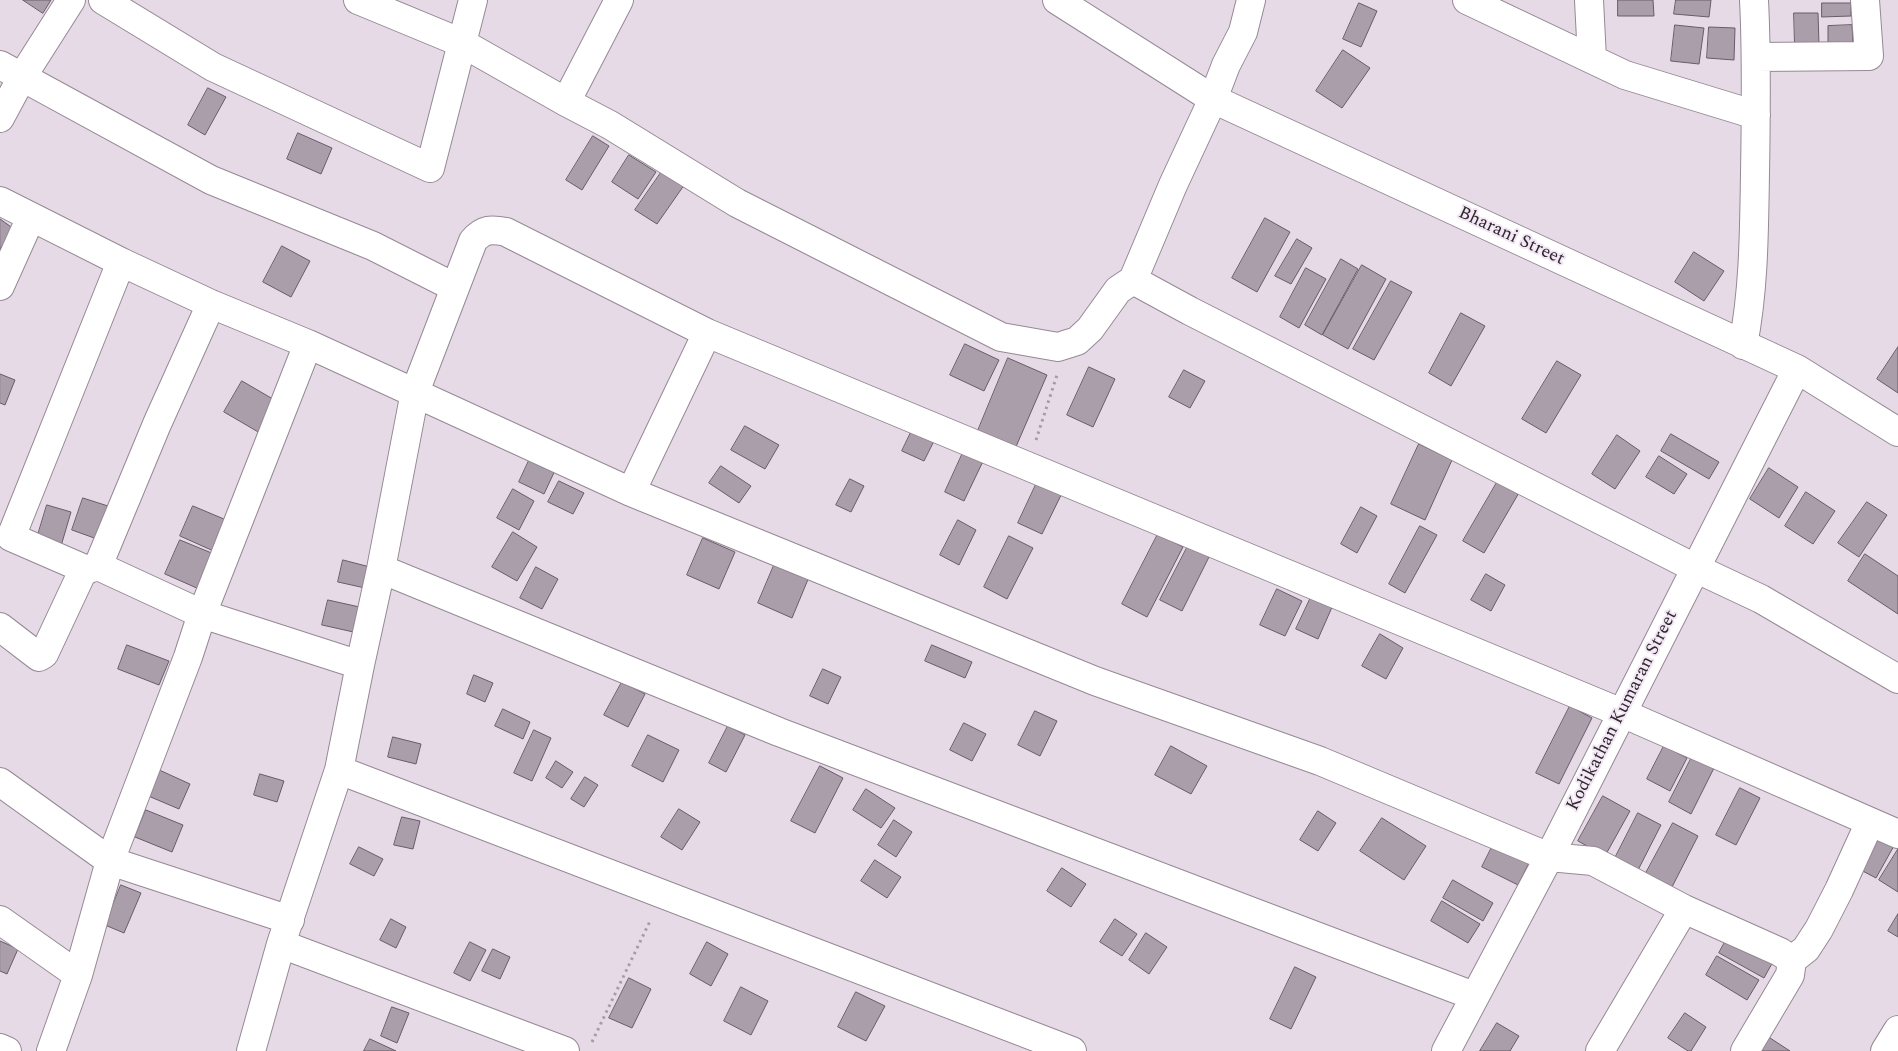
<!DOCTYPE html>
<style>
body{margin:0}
canvas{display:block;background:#e7dae7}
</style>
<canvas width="1898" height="1051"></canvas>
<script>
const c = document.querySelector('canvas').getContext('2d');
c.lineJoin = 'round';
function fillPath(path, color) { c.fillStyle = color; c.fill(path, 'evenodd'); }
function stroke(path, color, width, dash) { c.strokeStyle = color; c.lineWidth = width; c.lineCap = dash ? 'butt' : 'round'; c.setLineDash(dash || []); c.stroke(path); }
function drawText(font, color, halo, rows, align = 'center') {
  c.font = font + ' Spectral,serif'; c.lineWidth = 4; c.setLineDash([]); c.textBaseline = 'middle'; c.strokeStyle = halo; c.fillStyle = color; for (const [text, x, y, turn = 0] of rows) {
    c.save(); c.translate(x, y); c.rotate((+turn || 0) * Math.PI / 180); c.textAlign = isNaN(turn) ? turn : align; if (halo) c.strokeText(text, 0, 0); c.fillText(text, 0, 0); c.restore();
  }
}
const building = new Path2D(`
 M 23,0 L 51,0 L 43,13 Z
 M 1618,0 L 1653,0 L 1654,16 L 1618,16 Z
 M 1676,0 L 1711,0 L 1709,17 L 1674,14 Z
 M 1359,3 L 1377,11 L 1361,47 L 1343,39 Z
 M 1822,3 L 1851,3 L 1851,16 L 1822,17 Z
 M 1794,13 L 1818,13 L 1819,45 L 1795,46 Z
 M 1675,25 L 1704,28 L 1699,64 L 1671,61 Z
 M 1852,25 L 1853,44 L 1828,45 L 1828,26 Z
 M 1709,27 L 1735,28 L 1734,60 L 1707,58 Z
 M 1343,50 L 1370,68 L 1342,108 L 1316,91 Z
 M 208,88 L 226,97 L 205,135 L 188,125 Z
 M 298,133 L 332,148 L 321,174 L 287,159 Z
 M 593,136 L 609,146 L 582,190 L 566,180 Z
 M 629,155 L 656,172 L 638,199 L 612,182 Z
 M 665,167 L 687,181 L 657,224 L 635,210 Z
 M 1265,218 L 1290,232 L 1257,292 L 1232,278 Z
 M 0,219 L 14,229 L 0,249 Z
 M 1297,239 L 1312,248 L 1291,284 L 1275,276 Z
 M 282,246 L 310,261 L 291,297 L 263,282 Z
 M 1694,252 L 1724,271 L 1704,301 L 1675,282 Z
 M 1341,259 L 1358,269 L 1322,335 L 1305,325 Z
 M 1362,265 L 1386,279 L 1348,349 L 1323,335 Z
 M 1306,268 L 1326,279 L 1299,328 L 1280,317 Z
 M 1391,281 L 1412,292 L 1374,360 L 1353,349 Z
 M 1461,313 L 1485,326 L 1451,386 L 1429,373 Z
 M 965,344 L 999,360 L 984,391 L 950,375 Z
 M 1898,347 L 1898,393 L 1877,379 Z
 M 1008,358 L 1047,375 L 1015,449 L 977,433 Z
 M 1557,361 L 1581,375 L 1546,433 L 1522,419 Z
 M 1089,367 L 1115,379 L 1093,427 L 1067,415 Z
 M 1184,370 L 1205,381 L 1190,408 L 1169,397 Z
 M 0,374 L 15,380 L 5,405 L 0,403 Z
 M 242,381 L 278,402 L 260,433 L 224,412 Z
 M 915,424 L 937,435 L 924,461 L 902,451 Z
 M 745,426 L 779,445 L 765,469 L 731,450 Z
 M 1671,434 L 1719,462 L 1709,479 L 1661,451 Z
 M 1617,435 L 1640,451 L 1615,489 L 1592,474 Z
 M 1419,444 L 1452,460 L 1425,520 L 1391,504 Z
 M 966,446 L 986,455 L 964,501 L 945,492 Z
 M 533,452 L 558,464 L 544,494 L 519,482 Z
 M 1659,456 L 1687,474 L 1674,494 L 1646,477 Z
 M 721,466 L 751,486 L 739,503 L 709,483 Z
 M 1769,468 L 1798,487 L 1779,518 L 1750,499 Z
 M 1040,476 L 1065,487 L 1042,534 L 1018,523 Z
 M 850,479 L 864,486 L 851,512 L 836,505 Z
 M 1499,479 L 1520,491 L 1484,553 L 1463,541 Z
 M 559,481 L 584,493 L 573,514 L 548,502 Z
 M 513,489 L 534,501 L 519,530 L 497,518 Z
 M 1806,492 L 1835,511 L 1813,544 L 1785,526 Z
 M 83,498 L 108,506 L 97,539 L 72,530 Z
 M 1867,502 L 1887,515 L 1859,557 L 1838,543 Z
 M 47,505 L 71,512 L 61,546 L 37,538 Z
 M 193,506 L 231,522 L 218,553 L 180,536 Z
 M 1361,507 L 1377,516 L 1357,553 L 1341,544 Z
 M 958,520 L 976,530 L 959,565 L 940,555 Z
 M 1420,526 L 1437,535 L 1405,593 L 1389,584 Z
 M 513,532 L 537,547 L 517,581 L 492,567 Z
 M 1158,534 L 1183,547 L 1147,617 L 1122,604 Z
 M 1009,536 L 1033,548 L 1007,599 L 984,587 Z
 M 703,538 L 735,552 L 719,589 L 687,575 Z
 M 180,540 L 214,554 L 199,589 L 165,574 Z
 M 1189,544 L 1210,555 L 1182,611 L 1160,600 Z
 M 1865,554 L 1898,576 L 1898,614 L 1848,581 Z
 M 343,560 L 370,567 L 365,588 L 338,582 Z
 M 775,563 L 809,577 L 792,618 L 758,603 Z
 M 536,567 L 558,579 L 542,609 L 520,598 Z
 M 1486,574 L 1505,585 L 1491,611 L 1471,600 Z
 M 1277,589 L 1302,601 L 1285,636 L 1260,625 Z
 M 1312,595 L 1333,605 L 1318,639 L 1296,629 Z
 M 328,600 L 364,608 L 358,633 L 322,625 Z
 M 1380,634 L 1403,648 L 1386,679 L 1362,666 Z
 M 127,645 L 169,661 L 159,685 L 118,669 Z
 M 932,645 L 972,662 L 965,678 L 925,661 Z
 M 823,669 L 841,677 L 828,704 L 810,696 Z
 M 474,675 L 493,683 L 485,702 L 467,694 Z
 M 622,682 L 645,694 L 628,727 L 604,715 Z
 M 1570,706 L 1592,718 L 1559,784 L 1536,773 Z
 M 503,709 L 530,722 L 523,739 L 495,726 Z
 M 1035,711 L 1057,721 L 1040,756 L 1018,745 Z
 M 964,723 L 986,734 L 972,761 L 950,750 Z
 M 728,726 L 745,735 L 726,772 L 709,763 Z
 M 534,730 L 551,738 L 532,781 L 514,773 Z
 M 648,735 L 679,750 L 663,782 L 632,766 Z
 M 393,737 L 421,744 L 416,764 L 388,757 Z
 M 1171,746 L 1207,766 L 1191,794 L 1155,775 Z
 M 1664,746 L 1687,758 L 1670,791 L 1647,779 Z
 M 1693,755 L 1715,766 L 1691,814 L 1669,802 Z
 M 556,761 L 573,772 L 562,788 L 546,778 Z
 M 820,766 L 843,778 L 815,833 L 791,821 Z
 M 157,769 L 190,784 L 179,809 L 146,795 Z
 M 260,774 L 284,781 L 277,802 L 254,795 Z
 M 585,777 L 598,785 L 584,807 L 571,799 Z
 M 1740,788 L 1760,798 L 1736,845 L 1716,835 Z
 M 866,789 L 895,808 L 881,828 L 853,810 Z
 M 1603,796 L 1630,811 L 1605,856 L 1578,841 Z
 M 679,809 L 700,822 L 682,850 L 661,837 Z
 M 146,810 L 183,825 L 172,852 L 135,837 Z
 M 1318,811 L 1336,823 L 1318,851 L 1300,840 Z
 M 1638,813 L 1661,825 L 1636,874 L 1613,862 Z
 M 402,817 L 420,821 L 413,849 L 394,845 Z
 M 1382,818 L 1426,846 L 1404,880 L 1360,851 Z
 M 894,820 L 912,832 L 896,857 L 878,845 Z
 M 1673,823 L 1698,836 L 1672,887 L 1646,873 Z
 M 1876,834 L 1895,844 L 1876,878 L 1857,868 Z
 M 1494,843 L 1530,861 L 1518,885 L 1482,867 Z
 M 359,847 L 383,859 L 374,876 L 350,864 Z
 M 1898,849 L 1898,892 L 1879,880 Z
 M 875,860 L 901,877 L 887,898 L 861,881 Z
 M 1062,868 L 1086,884 L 1071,907 L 1047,891 Z
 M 1453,880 L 1493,903 L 1483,921 L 1443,898 Z
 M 121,885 L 141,893 L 124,933 L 105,925 Z
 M 1442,901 L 1480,924 L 1468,943 L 1431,921 Z
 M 1898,914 L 1898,937 L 1888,931 Z
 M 391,919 L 406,927 L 396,948 L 380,940 Z
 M 1115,919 L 1137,934 L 1122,956 L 1100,942 Z
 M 1146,933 L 1167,947 L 1149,974 L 1129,960 Z
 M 1730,933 L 1775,958 L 1764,978 L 1719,953 Z
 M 0,941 L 18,949 L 7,974 L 0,971 Z
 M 470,942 L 486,950 L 470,981 L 454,973 Z
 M 707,942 L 728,954 L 711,986 L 690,974 Z
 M 493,949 L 510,957 L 500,979 L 482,971 Z
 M 1717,956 L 1759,980 L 1747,1000 L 1706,975 Z
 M 1295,967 L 1316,977 L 1291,1029 L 1270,1019 Z
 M 629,978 L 651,989 L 632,1028 L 609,1018 Z
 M 741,987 L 768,1001 L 751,1035 L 724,1021 Z
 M 856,992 L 885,1006 L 866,1041 L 838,1027 Z
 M 392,1007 L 409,1013 L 397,1043 L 381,1036 Z
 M 1685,1013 L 1706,1027 L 1691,1051 L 1688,1051 L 1668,1038 Z
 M 1497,1023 L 1519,1036 L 1510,1051 L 1480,1051 Z
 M 1767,1036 L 1790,1051 L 1757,1051 Z
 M 370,1039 L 396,1051 L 364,1051 Z`);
fillPath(building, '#ab9eab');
stroke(building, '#675c68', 1);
const minor = new Path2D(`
 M 103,0 L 213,67 L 430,168 L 473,0
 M 358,0 L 462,43 L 566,102 L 610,125 L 737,203 L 1001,337 L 1058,347 L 1077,341 L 1090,329 L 1118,290 L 1133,280 L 1190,311 L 1695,568 L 1761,599 L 1898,679
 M 1057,0 L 1213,99 L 1797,369 L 1898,432
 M 1467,0 L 1625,75 L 1756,115
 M 1589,0 L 1592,59
 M 1757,57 L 1869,56 L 1865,0
 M 0,65 L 211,180 L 373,246 L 454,287
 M 566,102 L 619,0
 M 0,118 L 22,77 L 71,0
 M 0,201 L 121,262 L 211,304 L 308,344 L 631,492 L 1095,681 L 1320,761 L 1549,857 L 1593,861 L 1684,909 L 1780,952 L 1792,960 L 1790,975 L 1745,1051
 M 1133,280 L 1173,185 L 1213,99 L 1226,65 L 1243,32 L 1251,0
 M 0,286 L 31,217
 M 1743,345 C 1754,289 1754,231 1755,174 C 1756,116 1757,58 1754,0
 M 631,492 L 707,333
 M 98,566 L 202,614 L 360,665
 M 381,569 L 779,732 L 1474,996
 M 87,570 L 11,537 L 121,262
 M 0,627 L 39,657 L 44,654 L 81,575 L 85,570 L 98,566 L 157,424 L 211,304
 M 339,770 L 1072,1051
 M 0,782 L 110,861 L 290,920
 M 0,920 L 78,975
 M 281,944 L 565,1051
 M 1792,960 L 1806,949 L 1819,929 L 1839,890 L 1870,822
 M 0,1048 L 7,1051
 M 51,1051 L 78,975 L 110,861 L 188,657 L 202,614 L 308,344
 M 251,1051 L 281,944 L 339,770 L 360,665 L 381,569 L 415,392 L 473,241 C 483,229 491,229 506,232 L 707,333 L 1622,713 L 1898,834
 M 1446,1051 L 1549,857 L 1797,369
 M 1600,1051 L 1684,909
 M 1885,1051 L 1898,1030`);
stroke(minor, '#958995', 30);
stroke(new Path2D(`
 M 1036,440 L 1057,375
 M 592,1042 L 651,919`), '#a69ca6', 3, [2.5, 4]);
stroke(minor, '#fff', 28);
drawText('18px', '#2d282d', '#f4e7f5', [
 ["Bharani Street",1511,237,25],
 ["Kodikathan Kumaran Street",1623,711,-63]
]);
</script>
